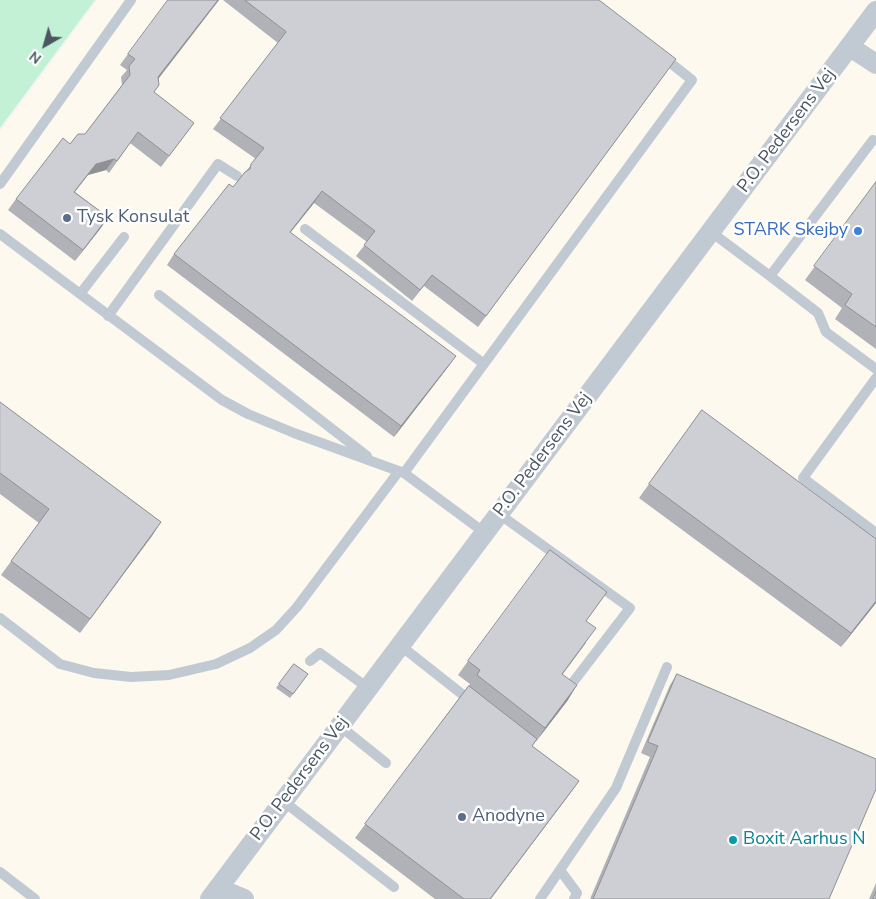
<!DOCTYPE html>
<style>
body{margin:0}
#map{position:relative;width:876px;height:899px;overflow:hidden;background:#f5f3f3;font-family:"Nunito Sans",sans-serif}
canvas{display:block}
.north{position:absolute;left:20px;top:20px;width:50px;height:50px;-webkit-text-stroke:4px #fff;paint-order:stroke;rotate:218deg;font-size:14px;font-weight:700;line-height:20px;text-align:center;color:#4a5661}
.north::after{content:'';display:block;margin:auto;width:18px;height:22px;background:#4a5661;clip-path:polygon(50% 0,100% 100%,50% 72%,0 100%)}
</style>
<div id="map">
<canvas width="876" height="899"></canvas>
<div class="north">N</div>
</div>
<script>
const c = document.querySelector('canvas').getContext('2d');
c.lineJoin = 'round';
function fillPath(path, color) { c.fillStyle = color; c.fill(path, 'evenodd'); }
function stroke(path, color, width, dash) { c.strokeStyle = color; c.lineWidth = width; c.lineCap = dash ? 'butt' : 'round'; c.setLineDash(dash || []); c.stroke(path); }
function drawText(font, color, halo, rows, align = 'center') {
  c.font = font + ' "Nunito Sans",sans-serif'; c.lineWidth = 5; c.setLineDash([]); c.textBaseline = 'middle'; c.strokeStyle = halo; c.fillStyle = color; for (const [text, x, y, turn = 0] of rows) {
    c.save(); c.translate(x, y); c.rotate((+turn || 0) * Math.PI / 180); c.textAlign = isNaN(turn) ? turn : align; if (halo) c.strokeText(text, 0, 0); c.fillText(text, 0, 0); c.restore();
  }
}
fillPath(new Path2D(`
 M 97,0 L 876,0 L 876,899 L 0,899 L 0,132 Z`), '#fdf9ef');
fillPath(new Path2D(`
 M 0,0 L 95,0 L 0,128 Z`), '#c3f1d5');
stroke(new Path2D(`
 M 873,140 L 770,276 L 818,313 L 826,332 L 876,369
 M 0,184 L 131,0
 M 305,229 L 484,364
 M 711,232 L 770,276
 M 0,234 L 222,400 L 248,414 L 294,433 L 404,473 L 485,533
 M 80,294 L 124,237
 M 159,295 L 367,456
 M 108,316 L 218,164 L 237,176
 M 876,378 L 803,478 L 876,533
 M 404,473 L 692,80 L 663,57
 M 499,514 L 630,608 L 567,690
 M 0,618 L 60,664 L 94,673 L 131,677 L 169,675 L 216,664 L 250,648 L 276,630 L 297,607 L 399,471
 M 401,646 L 472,702
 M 310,661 L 320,653 L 368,688
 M 340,726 L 386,763
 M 283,801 L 394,887
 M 560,870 L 577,893 L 574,899
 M 0,872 L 35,899
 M 540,899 L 616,788 L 667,667`), '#c1cad2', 10);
stroke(new Path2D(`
 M 850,47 L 876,64
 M 218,888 L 244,899
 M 210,899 L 876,11`), '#c1cad2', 20);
fillPath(new Path2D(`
 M 219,0 L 159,78 L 154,92 L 194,123 L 161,167 L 130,143 L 109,173 L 106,170 L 88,175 L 75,192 L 108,217 L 75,261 L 8,210 L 16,199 L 70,144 L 85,134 L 122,85 L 121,77 L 127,70 L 120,65 L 128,54 Z
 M 223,0 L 403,0 L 668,70 L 478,327 L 424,286 L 412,301 L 411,300 L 356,256 L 367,242 L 314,203 L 290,233 L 448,367 L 394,437 L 167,265 L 174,254 L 233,187 L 256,159 L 213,129 L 278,43 Z
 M 876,182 L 876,349 L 835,319 L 842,308 L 805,280 Z
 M 0,402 L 161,522 L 80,633 L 1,575 L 39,523 L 0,494 Z
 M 702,410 L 876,603 L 841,647 L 639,498 Z
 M 607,592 L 586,621 L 586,643 L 563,674 L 568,700 L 532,746 L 579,781 L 491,899 L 435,899 L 355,838 L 470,684 L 458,675 L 468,661 Z
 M 294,664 L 308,674 L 290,698 L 276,688 Z
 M 677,674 L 829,899 L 590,899 L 650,757 L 641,753 L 670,685 Z
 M 876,883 L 876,899 L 869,899 Z`), '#b0b2b7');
fillPath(new Path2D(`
 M 218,0 L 219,0 L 151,88 L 158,77 Z
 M 114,159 L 106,170 L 88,175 L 66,203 L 96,164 Z
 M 322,191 L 314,203 L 282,243 L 290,232 Z
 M 108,217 L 101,228 L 75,261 L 83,250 Z
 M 456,356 L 448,367 L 394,437 L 401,426 Z
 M 161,522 L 152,536 L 80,633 L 90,619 Z
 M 876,601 L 876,603 L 841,647 L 851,633 Z
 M 577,685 L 568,700 L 535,743 L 545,728 Z
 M 579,781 L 569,795 L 490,899 Z`), '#909195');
const building = new Path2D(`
 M 168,0 L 218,0 L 158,77 L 159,85 L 154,92 L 194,123 L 169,156 L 138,132 L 117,161 L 114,159 L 96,164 L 74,192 L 108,217 L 83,250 L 16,199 L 63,138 L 70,144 L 78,134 L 85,134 L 130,75 L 129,66 L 135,59 L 128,54 Z
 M 245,0 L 599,0 L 676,59 L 486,316 L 432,275 L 420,290 L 419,289 L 364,245 L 375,231 L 322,191 L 290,232 L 456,356 L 401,426 L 174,254 L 229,184 L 233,187 L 245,172 L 250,169 L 251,164 L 264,148 L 220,118 L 286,32 Z
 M 876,182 L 876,327 L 845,305 L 852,294 L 814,266 Z
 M 0,402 L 161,522 L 90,619 L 11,561 L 49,509 L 0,473 Z
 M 702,410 L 876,539 L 876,601 L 851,633 L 649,484 Z
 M 550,550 L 607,592 L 586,621 L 596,628 L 562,674 L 577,685 L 545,728 L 477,675 L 480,670 L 468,661 Z
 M 294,664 L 308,674 L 293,694 L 279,684 Z
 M 677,674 L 876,759 L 876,789 L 829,899 L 593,899 L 658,746 L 648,742 Z
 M 469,686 L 537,739 L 532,746 L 579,781 L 490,899 L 464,899 L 365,824 Z
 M 876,892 L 876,899 L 873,899 Z`);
fillPath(building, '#cdcfd5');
stroke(building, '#909195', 1);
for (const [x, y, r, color] of [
 [67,218,5,"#5c6f8a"],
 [858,231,5,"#3f7fe0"],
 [462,817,5,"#5c6f8a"],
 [733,840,5,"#0f9aa8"]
]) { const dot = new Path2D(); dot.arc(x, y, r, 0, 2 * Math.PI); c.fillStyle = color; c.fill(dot); stroke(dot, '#fff', 2); }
drawText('18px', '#4a5661', '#fff', [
 ["P.O. Pedersens Vej",787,131,-53],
 ["P.O. Pedersens Vej",543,455,-53],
 ["P.O. Pedersens Vej",300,779,-53]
]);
drawText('18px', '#4e5e75', '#fff', [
 ["Tysk Konsulat",77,218],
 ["Anodyne",472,817]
], 'left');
drawText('18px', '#366cbe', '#fff', [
 ["STARK Skejby",848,231]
], 'right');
drawText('18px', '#0d838f', '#fff', [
 ["Boxit Aarhus N",743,840]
], 'left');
</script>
